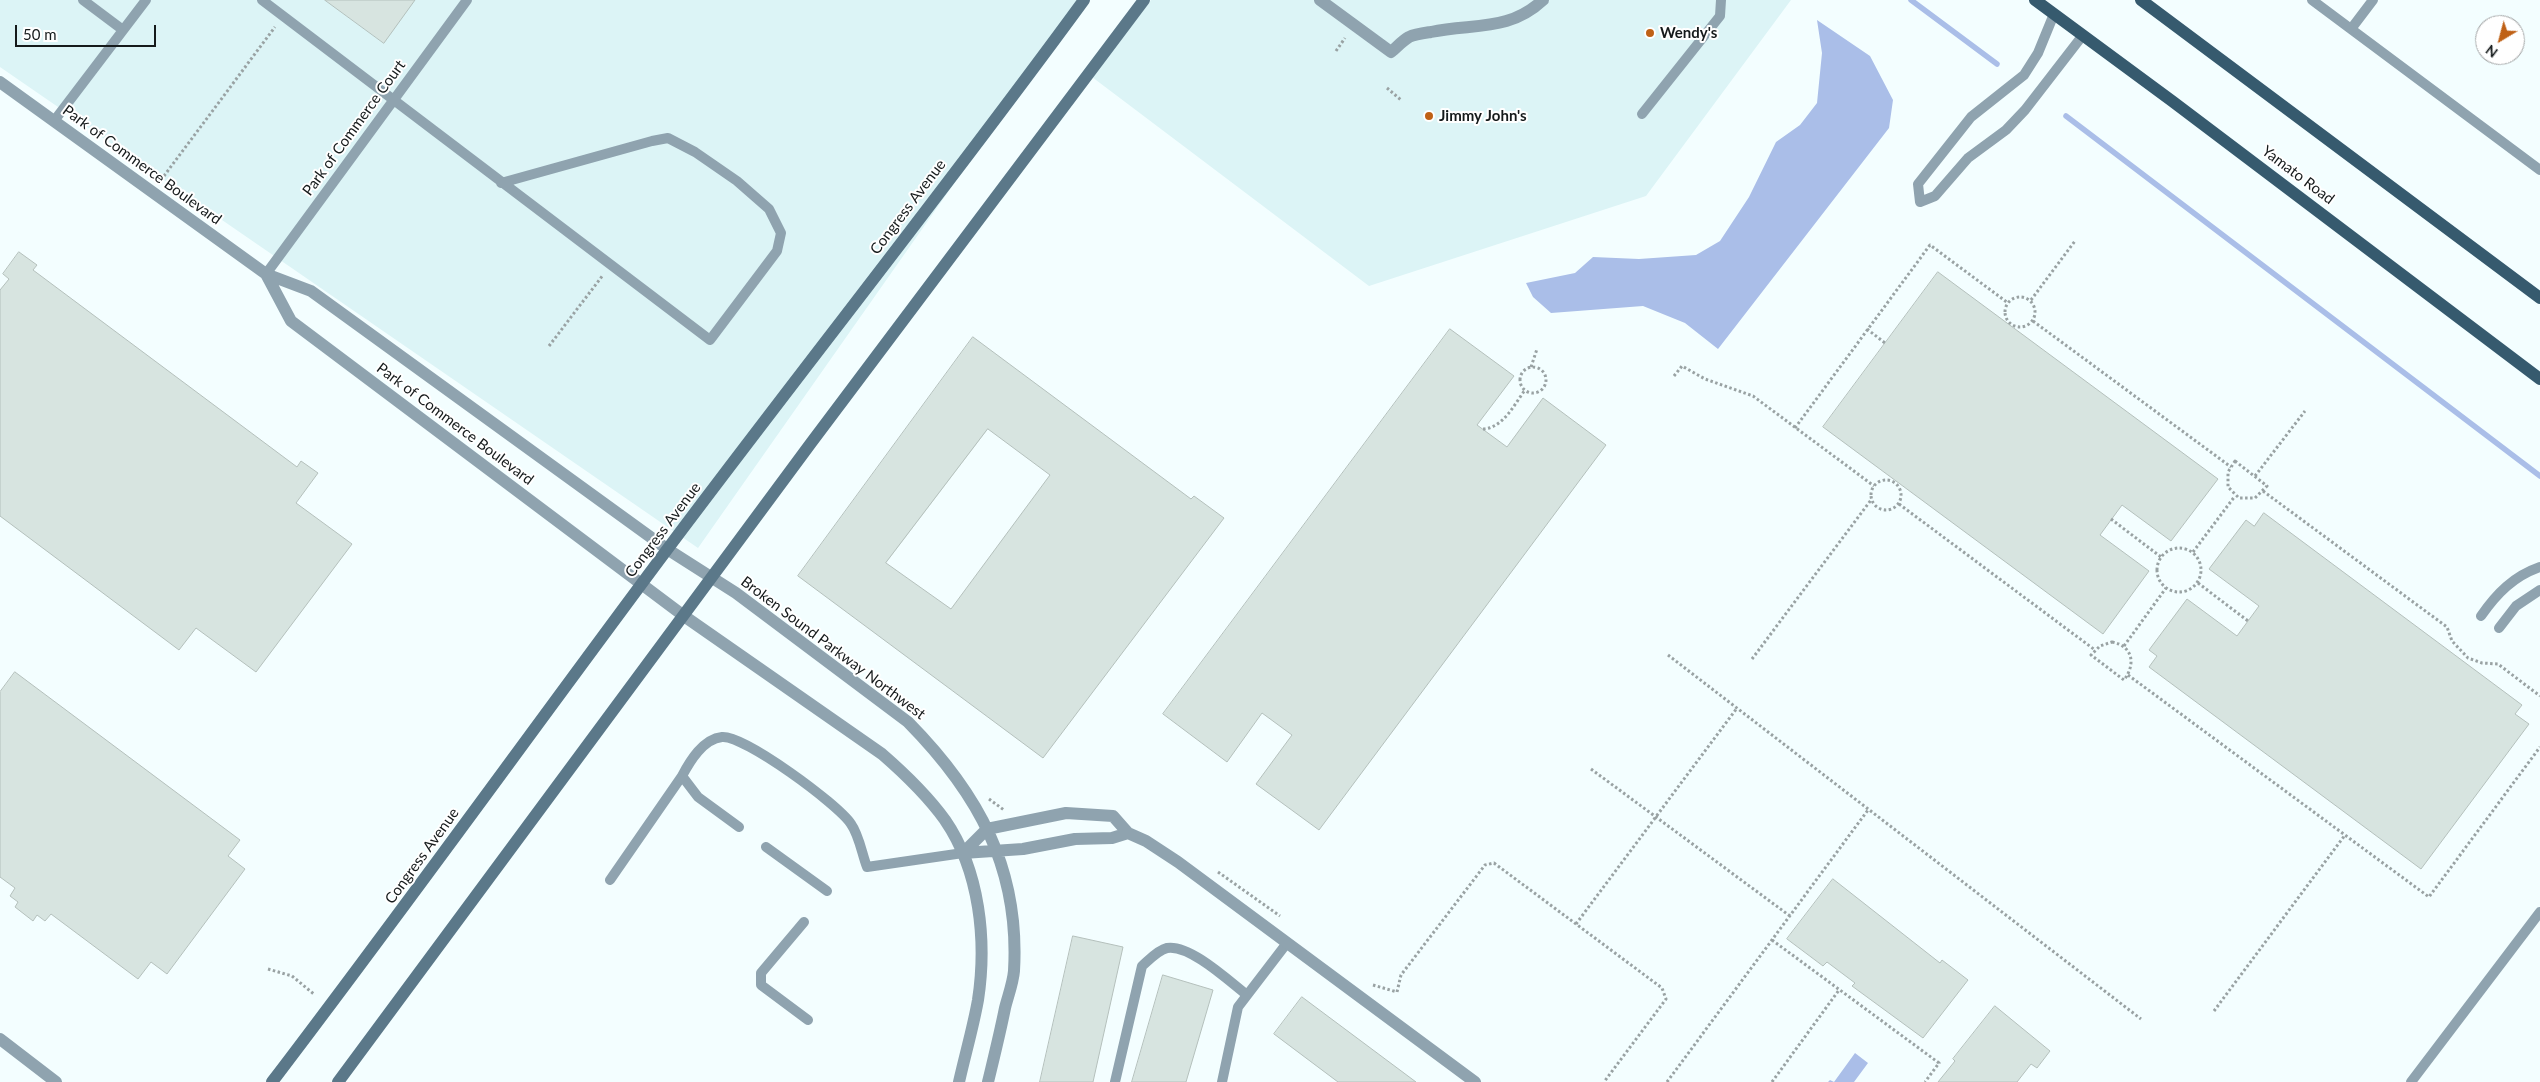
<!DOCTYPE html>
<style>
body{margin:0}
#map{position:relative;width:2540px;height:1082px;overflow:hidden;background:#f3feff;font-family:Lato,sans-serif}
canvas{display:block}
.north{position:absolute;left:2475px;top:15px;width:50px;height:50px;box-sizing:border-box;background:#fff;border:1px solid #a1a3a4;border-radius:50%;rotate:217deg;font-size:14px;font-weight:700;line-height:20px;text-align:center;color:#151a1b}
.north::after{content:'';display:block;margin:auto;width:18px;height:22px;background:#bf6116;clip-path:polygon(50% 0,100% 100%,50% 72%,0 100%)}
.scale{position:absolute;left:15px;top:25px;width:141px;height:22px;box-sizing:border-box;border:2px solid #151a1b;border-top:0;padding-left:6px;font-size:15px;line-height:18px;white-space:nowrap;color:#151a1b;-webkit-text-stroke:4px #fff;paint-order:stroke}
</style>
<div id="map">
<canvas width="2540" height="1082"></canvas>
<div class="north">N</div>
<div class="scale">50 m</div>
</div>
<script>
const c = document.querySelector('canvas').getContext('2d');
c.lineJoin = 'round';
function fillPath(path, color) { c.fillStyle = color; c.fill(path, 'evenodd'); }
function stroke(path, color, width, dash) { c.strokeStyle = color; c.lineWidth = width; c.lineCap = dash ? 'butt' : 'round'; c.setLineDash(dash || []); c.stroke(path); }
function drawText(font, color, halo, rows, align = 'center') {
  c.font = font + ' Lato,sans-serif'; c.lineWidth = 4; c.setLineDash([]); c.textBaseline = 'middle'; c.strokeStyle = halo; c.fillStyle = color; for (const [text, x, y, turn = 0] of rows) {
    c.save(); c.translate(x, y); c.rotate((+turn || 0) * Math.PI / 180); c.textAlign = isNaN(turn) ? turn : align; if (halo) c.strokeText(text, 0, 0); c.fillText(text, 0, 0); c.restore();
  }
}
fillPath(new Path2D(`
 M 0,0 L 1083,0 L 698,548 L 0,67 Z
 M 1151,0 L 1791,0 L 1646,196 L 1369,286 L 1092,77 Z`), '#dcf4f6');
fillPath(new Path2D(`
 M 1817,20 L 1870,56 L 1893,100 L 1889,128 L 1718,349 L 1685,323 L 1643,306 L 1551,313 L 1533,297 L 1526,283 L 1575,273 L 1593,257 L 1639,259 L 1696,255 L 1720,241 L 1749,197 L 1776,142 L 1800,125 L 1817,103 L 1822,53 Z
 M 1855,1053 L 1868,1063 L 1854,1082 L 1828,1082 L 1830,1080 L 1834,1082 Z`), '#aabee8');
stroke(new Path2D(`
 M 1911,0 L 1997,64
 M 2066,116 L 2540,476`), '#aabee8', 5.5);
const building = new Path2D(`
 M 325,0 L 415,0 L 384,43 Z
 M 19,252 L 37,265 L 33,270 L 297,467 L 301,461 L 318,473 L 296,503 L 352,544 L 256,672 L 196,628 L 179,650 L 0,516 L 0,290 L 9,279 L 3,274 Z
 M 1938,272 L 2218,479 L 2171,541 L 2122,505 L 2100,535 L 2149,571 L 2103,634 L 1823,427 Z
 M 1450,329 L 1514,376 L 1477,425 L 1507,447 L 1543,398 L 1606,445 L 1319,830 L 1256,784 L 1292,735 L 1262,713 L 1227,762 L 1163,714 Z
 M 973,337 L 1191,499 L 1194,496 L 1224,518 L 1043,758 L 798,576 ZM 988,429 L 1050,475 L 951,609 L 886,563 Z
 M 2264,513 L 2522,705 L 2515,714 L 2529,724 L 2421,869 L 2149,667 L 2157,656 L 2149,650 L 2187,599 L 2237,636 L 2259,606 L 2209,569 L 2246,520 L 2254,526 Z
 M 15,672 L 240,840 L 228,856 L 245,869 L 167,974 L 151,962 L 138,979 L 51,914 L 45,921 L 37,915 L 33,921 L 15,907 L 18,902 L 10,896 L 15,888 L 0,877 L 0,692 Z
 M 1833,879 L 1940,963 L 1942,960 L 1968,980 L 1923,1038 L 1852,986 L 1855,983 L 1827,962 L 1823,966 L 1787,939 Z
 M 1073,936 L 1123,947 L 1093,1082 L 1040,1082 Z
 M 1163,975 L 1213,990 L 1186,1082 L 1132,1082 Z
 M 1302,997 L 1416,1082 L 1338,1082 L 1274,1034 Z
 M 1995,1006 L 2050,1051 L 2037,1068 L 2031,1064 L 2017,1082 L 1938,1082 L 1955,1061 L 1953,1059 Z`);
fillPath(building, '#d7e4e0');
stroke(building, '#b4c0bc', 1);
stroke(new Path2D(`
 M 1336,51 L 1345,38
 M 1387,88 L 1401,100
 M 161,180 L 275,27
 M2005 312a15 15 0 1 1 30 0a15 15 0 1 1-30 0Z
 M 2031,300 L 2075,241
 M 2033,321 L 2231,467
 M 1867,329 L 1885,343
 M 549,346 L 603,275
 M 1531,367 L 1537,349
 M1520 380a13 13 0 1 1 26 0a13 13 0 1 1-26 0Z
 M 1674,376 L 1682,366 L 1705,379 L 1753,396 L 1874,486
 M 1795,428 L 1930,245 L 2008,303
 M 1483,429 C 1503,428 1514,405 1525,390
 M 2235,461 L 2267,486 L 2255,498 L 2239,498 L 2228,487 L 2228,472 Z
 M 2255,476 L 2305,411
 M1871 495a15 15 0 1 1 30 0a15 15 0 1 1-30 0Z
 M 2263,491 L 2447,627 L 2452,641 L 2468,658 L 2482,663 L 2498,664 L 2540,696
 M 1899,504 L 2095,650
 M 2111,519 L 2161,557
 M2157 570a22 22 0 1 1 44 0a22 22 0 1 1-44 0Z
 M 2193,552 L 2235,496
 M 2198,583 L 2248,621
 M 2112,642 C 2133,646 2136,664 2124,680 L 2091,655 L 2100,646 Z
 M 2124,646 L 2166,588
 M 1668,655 L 2141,1019
 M 1752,659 L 1871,500
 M 2128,675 L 2429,897 L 2540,747
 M 1591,769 L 1790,916
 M 989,799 L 1004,810
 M 1218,872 L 1280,916
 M 1576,924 L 1737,708
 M 1772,940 L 1939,1063 L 1925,1082
 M 268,969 L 292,976 L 315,995
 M 1373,985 L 1397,992 L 1401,975 L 1485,865 L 1494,863 L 1662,988 L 1666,999 L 1604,1082
 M 2214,1011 L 2345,835
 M 1667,1082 L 1868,810
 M 1772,1082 L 1839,990`), '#99a2a3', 3, [2.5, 2.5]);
stroke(new Path2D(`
 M 83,0 L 123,30
 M 262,0 L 710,340 L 777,251 L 781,233 L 769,209 L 737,181 L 695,152 L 668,138 L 652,141 L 501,183
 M 2312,0 L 2540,170
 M 2054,14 L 2038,53 L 2024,75 L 1971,117 L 1918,184 L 1920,202 L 1935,196 L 1968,158 L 2006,130 L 2025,110 L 2083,35
 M 2351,29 L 2373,0
 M 1642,114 L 1720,16 L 1721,0
 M 54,121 L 146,0
 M 266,274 L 467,0
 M 2481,616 C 2497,593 2514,576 2540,567
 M 2499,628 L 2516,606 L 2540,590
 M 739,827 L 698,797 L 682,776 C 690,761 703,739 722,737 C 744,735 838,804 851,824 C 859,835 862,854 867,867 L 963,853
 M 766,847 L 827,891
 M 610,880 L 682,776
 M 804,922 L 761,973 L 761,985 L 808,1020
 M 1115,1082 L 1142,966 C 1149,960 1158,950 1167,948 C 1190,944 1230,982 1247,995
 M 1222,1082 L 1238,1007 L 1287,943
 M 2411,1082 L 2540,912`), '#8fa3af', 10);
stroke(new Path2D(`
 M 1320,0 L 1391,52 C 1397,47 1402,41 1409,37 C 1415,34 1424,33 1431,32 C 1473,23 1509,32 1543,0
 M 0,82 L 266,274 L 311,291 L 667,549 L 736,593 L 908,722 C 978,793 1020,868 1014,971 C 1013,983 1008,996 1005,1008 C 1000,1033 994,1057 988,1082
 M 266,274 L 291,321 L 684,616 L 882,754 C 905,774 927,795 945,820 C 980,871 987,941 978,1000 C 973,1028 965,1055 959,1082
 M 963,853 L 987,829 L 1066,813 L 1113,816 L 1128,833 L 1146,841 L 1178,862 L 1475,1082
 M 963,853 L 1023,849 L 1075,839 L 1112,838 L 1128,833
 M 0,1039 L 56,1082`), '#8fa3af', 12);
stroke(new Path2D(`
 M 272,1082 C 407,905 536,725 669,547 C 806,364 949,185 1084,0
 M 338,1082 L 811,443 L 1144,0`), '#5b7889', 12);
stroke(new Path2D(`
 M 2035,0 L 2172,101 L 2540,379
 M 2141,0 L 2540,298`), '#365a6e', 12);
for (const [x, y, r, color] of [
 [1650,33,5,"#bf6116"],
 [1429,116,5,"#bf6116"]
]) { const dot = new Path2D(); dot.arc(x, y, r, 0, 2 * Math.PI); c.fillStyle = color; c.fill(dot); stroke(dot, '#fff', 2); }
drawText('bold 15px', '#151a1b', '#fff', [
 ["Wendy's",1660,33],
 ["Jimmy John's",1439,116]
], 'left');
drawText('15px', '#151a1b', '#fff', [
 ["Park of Commerce Court",354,128,-54],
 ["Park of Commerce Boulevard",142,165,36],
 ["Yamato Road",2298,175,37],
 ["Congress Avenue",908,207,-53],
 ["Park of Commerce Boulevard",455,424,37],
 ["Congress Avenue",663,530,-53],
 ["Broken Sound Parkway Northwest",833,648,37],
 ["Congress Avenue",422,856,-54]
]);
</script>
